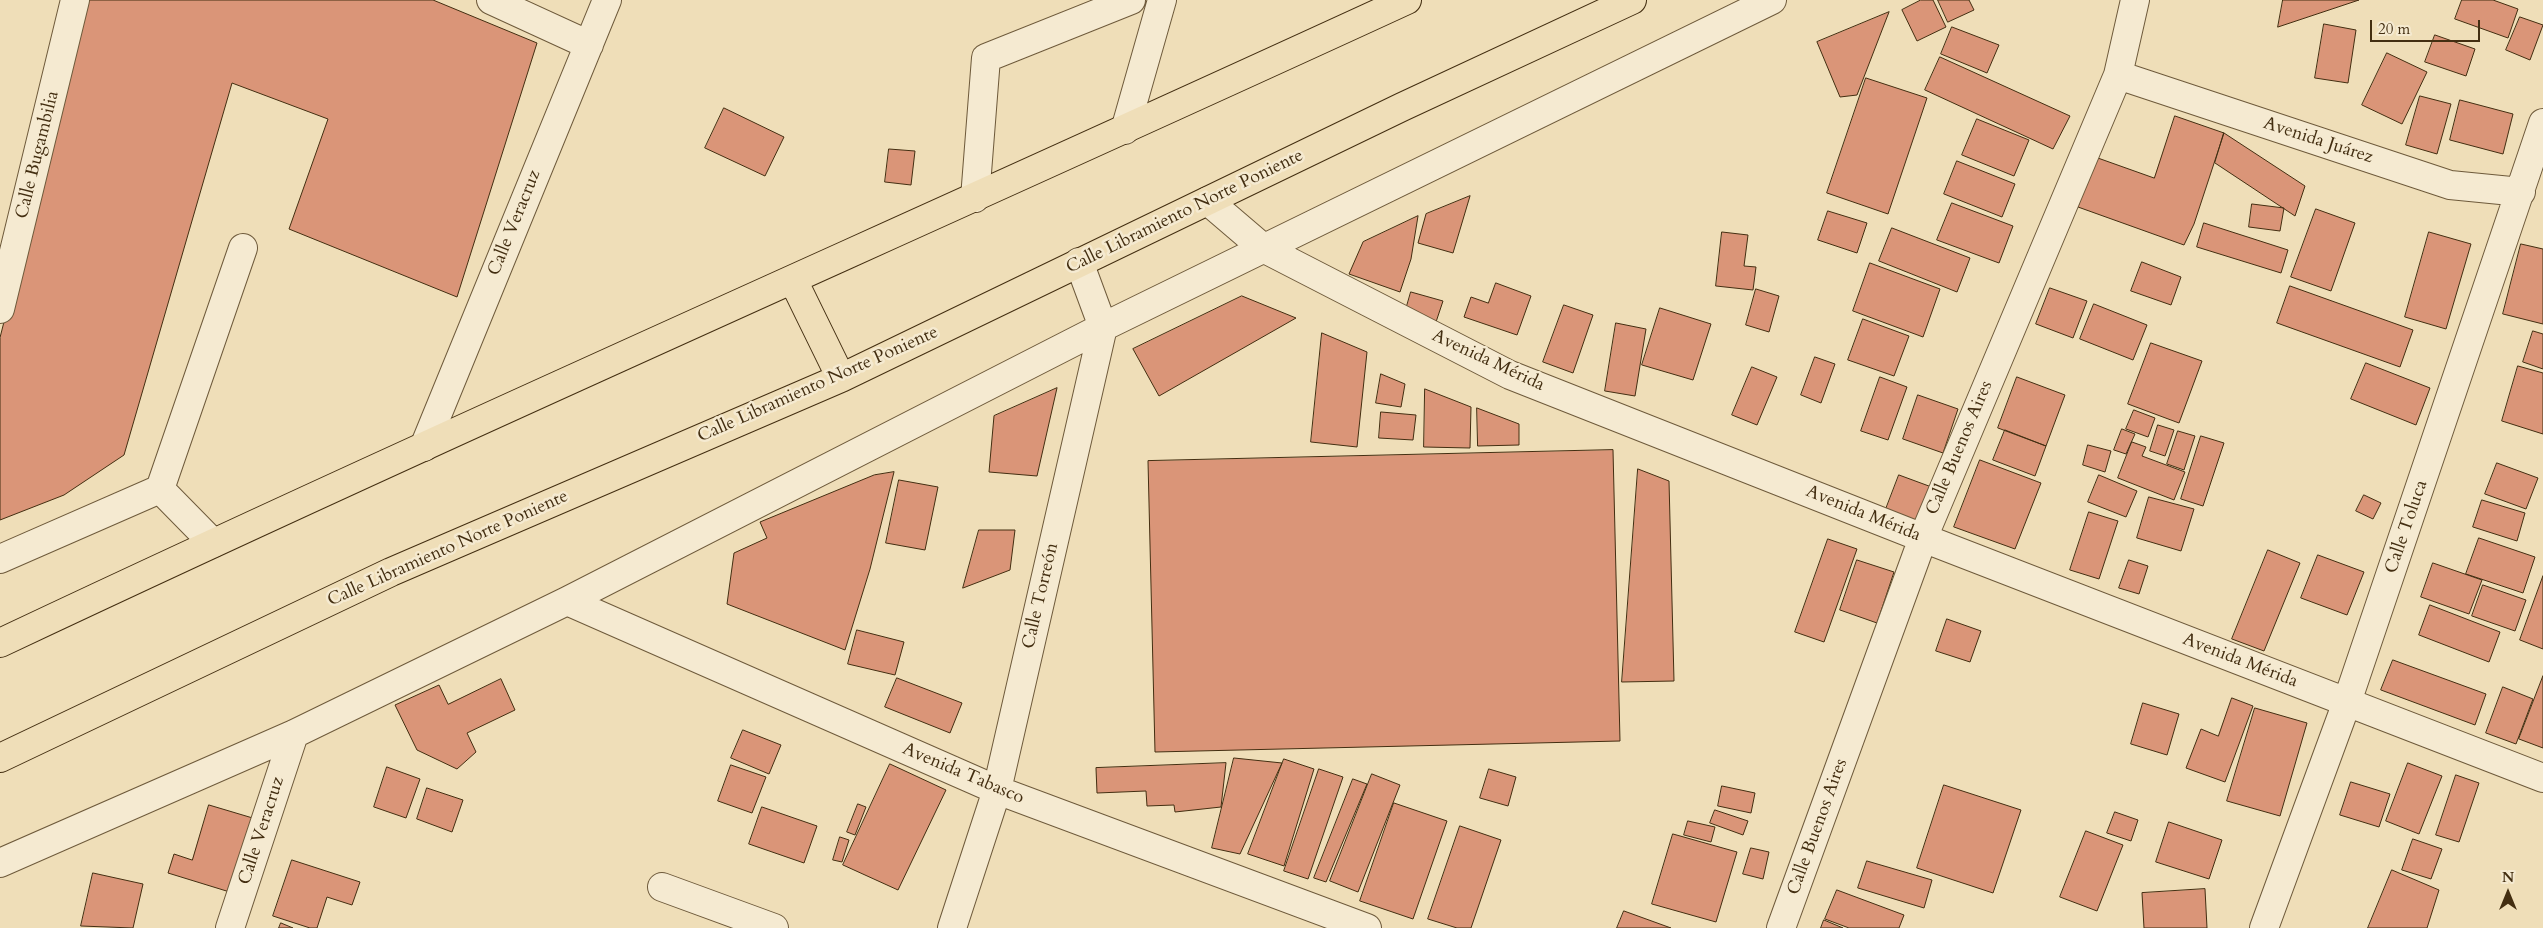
<!DOCTYPE html>
<meta charset="utf-8">
<style>
body{margin:0}
#map{position:relative;width:2543px;height:928px;overflow:hidden;background:#efdeb8;font-family:Cardo,serif}
canvas{display:block}
.north{position:absolute;left:2483px;top:868px;width:50px;height:50px;-webkit-text-stroke:4px #f5ead1;paint-order:stroke;rotate:0deg;font-size:14px;font-weight:700;line-height:20px;text-align:center;color:#432e11}
.north::after{content:'';display:block;margin:auto;width:18px;height:22px;background:#432e11;clip-path:polygon(50% 0,100% 100%,50% 72%,0 100%)}
.scale{position:absolute;left:2370px;top:20px;width:110px;height:22px;box-sizing:border-box;border:2px solid #432e11;border-top:0;padding-left:6px;font-size:15px;line-height:18px;white-space:nowrap;color:#432e11;-webkit-text-stroke:4px #f5ead1;paint-order:stroke}
</style>
<div id="map">
<canvas width="2543" height="928"></canvas>
<div class="north">N</div>
<div class="scale">20 m</div>
</div>
<script>
const c = document.querySelector('canvas').getContext('2d');
c.lineJoin = 'round';
function fillPath(path, color) { c.fillStyle = color; c.fill(path, 'evenodd'); }
function stroke(path, color, width, dash) { c.strokeStyle = color; c.lineWidth = width; c.lineCap = dash ? 'butt' : 'round'; c.setLineDash(dash || []); c.stroke(path); }
function drawText(font, color, halo, rows, align = 'center') {
  c.font = font + ' Cardo,serif'; c.lineWidth = 5; c.setLineDash([]); c.textBaseline = 'middle'; c.strokeStyle = halo; c.fillStyle = color; for (const [text, x, y, turn = 0] of rows) {
    c.save(); c.translate(x, y); c.rotate((+turn || 0) * Math.PI / 180); c.textAlign = isNaN(turn) ? turn : align; if (halo) c.strokeText(text, 0, 0); c.fillText(text, 0, 0); c.restore();
  }
}
const building = new Path2D(`
 M 86,0 L 433,0 L 537,43 L 457,297 L 289,229 L 328,119 L 232,83 L 124,455 L 64,495 L 0,520 L 0,338 Z
 M 1921,0 L 1933,0 L 1946,27 L 1917,41 L 1902,10 Z
 M 1938,0 L 1969,0 L 1974,10 L 1948,22 Z
 M 2283,0 L 2359,0 L 2278,27 Z
 M 2462,0 L 2493,0 L 2518,9 L 2508,38 L 2455,19 Z
 M 1889,12 L 1857,95 L 1840,97 L 1817,42 Z
 M 2520,17 L 2543,25 L 2530,60 L 2506,50 Z
 M 2324,24 L 2356,30 L 2348,83 L 2315,78 Z
 M 1952,27 L 1999,45 L 1987,73 L 1941,54 Z
 M 2435,35 L 2475,49 L 2466,76 L 2425,62 Z
 M 2387,53 L 2427,72 L 2402,124 L 2362,105 Z
 M 1940,57 L 2070,116 L 2053,149 L 1925,90 Z
 M 1866,78 L 1927,98 L 1888,214 L 1827,193 Z
 M 2420,96 L 2451,104 L 2437,154 L 2406,145 Z
 M 2460,100 L 2513,114 L 2503,154 L 2450,140 Z
 M 724,108 L 784,137 L 765,176 L 705,148 Z
 M 2175,116 L 2224,133 L 2194,224 L 2184,245 L 2078,207 L 2095,157 L 2154,178 Z
 M 1977,119 L 2029,140 L 2014,176 L 1962,155 Z
 M 2224,133 L 2305,186 L 2295,216 L 2215,163 Z
 M 889,149 L 915,151 L 911,185 L 885,182 Z
 M 1957,161 L 2015,184 L 2002,217 L 1944,194 Z
 M 1470,196 L 1453,253 L 1418,243 L 1426,214 Z
 M 1952,203 L 2013,226 L 1999,263 L 1937,240 Z
 M 2252,204 L 2284,208 L 2280,231 L 2249,227 Z
 M 2316,209 L 2355,223 L 2331,291 L 2291,277 Z
 M 1828,211 L 1867,223 L 1857,253 L 1818,240 Z
 M 1418,216 L 1411,259 L 1400,292 L 1349,274 L 1363,242 Z
 M 2204,223 L 2288,250 L 2281,273 L 2197,247 Z
 M 1892,228 L 1970,258 L 1957,292 L 1879,261 Z
 M 1722,232 L 1748,235 L 1744,266 L 1756,267 L 1753,290 L 1716,286 Z
 M 2429,232 L 2471,244 L 2446,329 L 2405,317 Z
 M 2521,244 L 2543,249 L 2543,324 L 2503,314 Z
 M 2142,262 L 2181,277 L 2171,305 L 2131,291 Z
 M 1870,263 L 1940,289 L 1923,337 L 1853,311 Z
 M 1496,283 L 1531,296 L 1517,335 L 1464,317 L 1471,297 L 1488,303 Z
 M 2290,286 L 2413,330 L 2400,367 L 2277,323 Z
 M 2050,288 L 2087,301 L 2073,338 L 2036,324 Z
 M 1756,289 L 1779,296 L 1769,332 L 1746,325 Z
 M 1411,292 L 1443,301 L 1436,322 L 1405,313 Z
 M 1242,296 L 1296,318 L 1159,396 L 1133,349 Z
 M 2094,304 L 2147,325 L 2133,360 L 2080,339 Z
 M 1564,305 L 1593,315 L 1573,373 L 1543,362 Z
 M 1660,308 L 1711,324 L 1693,380 L 1642,365 Z
 M 1863,319 L 1909,336 L 1894,376 L 1848,360 Z
 M 1616,323 L 1646,329 L 1635,396 L 1605,391 Z
 M 2533,331 L 2543,334 L 2543,369 L 2523,362 Z
 M 1322,333 L 1367,352 L 1357,447 L 1311,442 Z
 M 2151,343 L 2202,361 L 2179,423 L 2128,404 Z
 M 1815,357 L 1835,364 L 1821,403 L 1801,395 Z
 M 2366,363 L 2430,388 L 2416,425 L 2351,399 Z
 M 2518,366 L 2543,373 L 2543,434 L 2502,421 Z
 M 1752,367 L 1777,377 L 1757,425 L 1732,415 Z
 M 1381,374 L 1405,384 L 1401,407 L 1376,403 Z
 M 1880,377 L 1907,387 L 1888,440 L 1861,431 Z
 M 2017,377 L 2065,395 L 2046,446 L 1998,428 Z
 M 1057,388 L 1037,476 L 989,472 L 994,416 Z
 M 1425,389 L 1471,407 L 1470,448 L 1424,447 Z
 M 1918,395 L 1958,409 L 1943,453 L 1903,439 Z
 M 1477,408 L 1519,424 L 1519,445 L 1478,446 Z
 M 2134,410 L 2155,418 L 2148,437 L 2126,429 Z
 M 1381,412 L 1416,415 L 1413,440 L 1379,438 Z
 M 2158,425 L 2174,430 L 2165,456 L 2150,451 Z
 M 2122,429 L 2135,434 L 2126,454 L 2114,450 Z
 M 2005,430 L 2046,446 L 2035,476 L 1993,460 Z
 M 2178,431 L 2195,436 L 2184,470 L 2167,464 Z
 M 2201,436 L 2224,443 L 2203,506 L 2181,499 Z
 M 2132,442 L 2146,447 L 2142,456 L 2185,472 L 2174,500 L 2118,478 Z
 M 2088,445 L 2111,451 L 2105,472 L 2083,465 Z
 M 1613,450 L 1620,741 L 1155,752 L 1148,461 Z
 M 1980,460 L 2041,483 L 2015,549 L 1954,527 Z
 M 2497,463 L 2538,478 L 2526,509 L 2485,494 Z
 M 1638,469 L 1669,481 L 1674,681 L 1622,682 Z
 M 894,472 L 870,569 L 845,650 L 727,604 L 734,553 L 767,538 L 760,522 L 874,475 Z
 M 1899,475 L 1937,489 L 1924,524 L 1886,509 Z
 M 2099,475 L 2137,491 L 2126,517 L 2088,502 Z
 M 899,480 L 938,487 L 925,550 L 886,543 Z
 M 2364,495 L 2381,503 L 2373,519 L 2356,511 Z
 M 2149,497 L 2194,509 L 2181,551 L 2137,538 Z
 M 2482,500 L 2525,513 L 2517,541 L 2473,527 Z
 M 2089,512 L 2118,521 L 2099,579 L 2070,570 Z
 M 979,530 L 1015,530 L 1010,570 L 963,588 Z
 M 2479,538 L 2535,557 L 2523,593 L 2466,574 Z
 M 1828,539 L 1857,549 L 1824,642 L 1795,632 Z
 M 2268,550 L 2300,563 L 2264,651 L 2232,639 Z
 M 2318,555 L 2364,572 L 2347,615 L 2301,598 Z
 M 1857,560 L 1894,572 L 1877,623 L 1840,610 Z
 M 2129,560 L 2148,566 L 2139,594 L 2119,588 Z
 M 2433,563 L 2482,580 L 2469,614 L 2421,597 Z
 M 2543,576 L 2543,649 L 2520,640 Z
 M 2483,585 L 2526,600 L 2515,631 L 2472,616 Z
 M 2430,605 L 2500,632 L 2489,662 L 2419,635 Z
 M 1947,619 L 1981,631 L 1970,662 L 1936,651 Z
 M 857,630 L 904,642 L 895,675 L 848,664 Z
 M 2393,660 L 2486,694 L 2475,725 L 2381,690 Z
 M 2543,676 L 2543,748 L 2519,739 Z
 M 897,678 L 962,703 L 950,733 L 885,707 Z
 M 501,679 L 515,710 L 467,733 L 476,752 L 457,769 L 417,750 L 395,705 L 439,685 L 448,704 Z
 M 2503,687 L 2533,699 L 2516,744 L 2486,733 Z
 M 2232,698 L 2253,706 L 2225,782 L 2186,768 L 2201,729 L 2218,736 Z
 M 2143,703 L 2179,714 L 2167,755 L 2131,744 Z
 M 2255,708 L 2307,723 L 2280,816 L 2227,801 Z
 M 743,730 L 781,745 L 769,774 L 731,758 Z
 M 1234,758 L 1282,763 L 1240,854 L 1212,848 Z
 M 1284,759 L 1314,769 L 1284,866 L 1248,854 Z
 M 1226,763 L 1221,807 L 1175,812 L 1174,805 L 1147,806 L 1146,791 L 1097,793 L 1096,768 Z
 M 2408,763 L 2442,776 L 2419,834 L 2386,821 Z
 M 890,764 L 946,790 L 898,890 L 843,865 Z
 M 731,765 L 766,777 L 752,813 L 718,801 Z
 M 387,767 L 420,779 L 406,818 L 374,807 Z
 M 1319,769 L 1343,777 L 1308,879 L 1284,871 Z
 M 1489,769 L 1516,777 L 1508,806 L 1480,798 Z
 M 1372,774 L 1400,785 L 1358,892 L 1330,881 Z
 M 2456,775 L 2479,783 L 2459,842 L 2436,835 Z
 M 1353,779 L 1367,784 L 1326,882 L 1314,878 Z
 M 2351,782 L 2390,794 L 2379,827 L 2340,815 Z
 M 1944,785 L 2021,810 L 1993,893 L 1917,868 Z
 M 1722,786 L 1755,793 L 1751,813 L 1718,806 Z
 M 427,788 L 463,800 L 452,832 L 417,819 Z
 M 1394,803 L 1447,821 L 1413,919 L 1360,901 Z
 M 858,804 L 866,807 L 855,835 L 847,832 Z
 M 209,805 L 256,819 L 233,893 L 168,873 L 174,854 L 192,860 Z
 M 762,807 L 817,826 L 804,863 L 749,844 Z
 M 1715,810 L 1748,821 L 1743,835 L 1710,823 Z
 M 2115,812 L 2138,820 L 2131,841 L 2107,833 Z
 M 1688,821 L 1715,827 L 1711,842 L 1684,835 Z
 M 2169,822 L 2222,840 L 2209,879 L 2156,862 Z
 M 1460,826 L 1501,840 L 1471,928 L 1457,928 L 1428,919 Z
 M 2086,831 L 2123,845 L 2097,911 L 2060,897 Z
 M 1673,834 L 1737,852 L 1716,922 L 1652,904 Z
 M 840,837 L 849,840 L 842,862 L 833,860 Z
 M 2413,839 L 2442,849 L 2431,879 L 2402,870 Z
 M 1751,848 L 1769,852 L 1763,879 L 1743,874 Z
 M 292,860 L 360,882 L 352,905 L 327,897 L 317,928 L 310,928 L 273,916 Z
 M 1867,861 L 1932,880 L 1924,908 L 1858,888 Z
 M 2392,870 L 2439,890 L 2427,928 L 2368,928 Z
 M 93,873 L 143,884 L 133,928 L 81,926 Z
 M 2205,889 L 2207,928 L 2144,928 L 2142,893 Z
 M 1837,890 L 1904,915 L 1899,928 L 1849,928 L 1825,919 Z
 M 1624,911 L 1671,928 L 1617,928 Z
 M 1824,920 L 1843,928 L 1821,928 Z
 M 281,923 L 293,928 L 279,928 Z`);
fillPath(building, '#da9578');
stroke(building, '#432e11', 1);
const minor = new Path2D(`
 M 491,0 L 589,45
 M 2118,75 L 2450,185 L 2521,192
 M 1125,130 L 1162,0
 M 975,198 L 986,58 L 1131,0
 M 1208,201 L 1263,248 L 1510,375 L 1923,538 L 2543,778
 M 0,309 L 75,0
 M 424,447 L 607,0
 M 160,489 L 243,248
 M 0,559 L 160,489 L 213,543
 M 567,601 L 997,790 L 1367,928
 M 0,863 L 294,734 L 567,601 L 1103,327 L 1772,0
 M 662,887 L 774,928
 M 230,928 L 294,734
 M 952,928 L 997,790 L 1103,327 L 1079,262
 M 1781,928 L 1923,538 L 2118,75 L 2135,0
 M 2264,928 L 2347,702 L 2543,123`);
const highway = new Path2D(`
 M 793,280 L 841,378
 M 0,643 C 466,423 938,216 1407,0
 M 0,758 L 391,572 L 841,378 L 1402,107 L 1632,0`);
stroke(minor, '#6e5a3b', 30);
stroke(highway, '#432e11', 30);
stroke(minor, '#f5ead1', 28);
stroke(highway, '#efdeb8', 28);
drawText('18px', '#432e11', '#f5ead1', [
 ["Avenida Juárez",2318,141,18],
 ["Calle Bugambilia",38,155,-76],
 ["Calle Libramiento Norte Poniente",1185,212,-26],
 ["Calle Veracruz",515,223,-68],
 ["Avenida Mérida",1488,361,25],
 ["Calle Libramiento Norte Poniente",818,385,-24],
 ["Calle Buenos Aires",1960,448,-67],
 ["Avenida Mérida",1863,514,22],
 ["Calle Toluca",2407,527,-71],
 ["Calle Libramiento Norte Poniente",448,549,-24],
 ["Calle Torreón",1041,596,-77],
 ["Avenida Mérida",2240,661,21],
 ["Avenida Tabasco",963,774,23],
 ["Calle Buenos Aires",1818,827,-70],
 ["Calle Veracruz",262,831,-72]
]);
</script>
